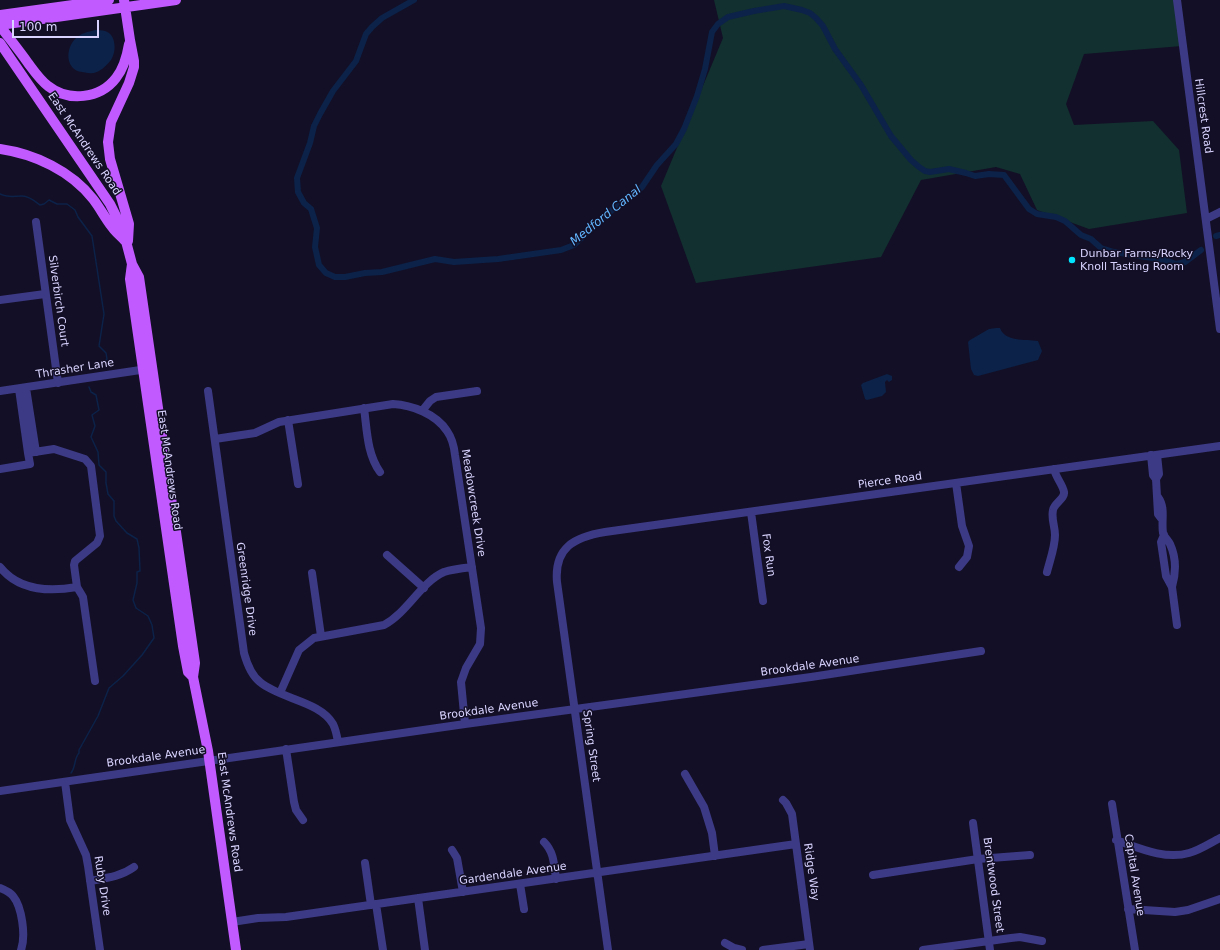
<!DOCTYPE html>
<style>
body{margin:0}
#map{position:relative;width:1220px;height:950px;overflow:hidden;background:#130f26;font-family:"DejaVu Sans",sans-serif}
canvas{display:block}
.scale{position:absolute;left:12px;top:20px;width:87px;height:18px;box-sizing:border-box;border:2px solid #d9d4ff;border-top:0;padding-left:5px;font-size:12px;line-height:14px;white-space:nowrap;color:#d9d4ff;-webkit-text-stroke:3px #130f26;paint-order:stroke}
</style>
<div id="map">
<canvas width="1220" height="950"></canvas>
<div class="scale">100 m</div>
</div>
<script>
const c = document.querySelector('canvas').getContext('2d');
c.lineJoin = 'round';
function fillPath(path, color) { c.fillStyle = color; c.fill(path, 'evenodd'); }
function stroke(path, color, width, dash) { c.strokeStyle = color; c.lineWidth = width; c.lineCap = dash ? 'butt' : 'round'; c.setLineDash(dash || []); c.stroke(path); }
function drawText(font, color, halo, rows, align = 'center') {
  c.font = font + ' "DejaVu Sans",sans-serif'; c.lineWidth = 3; c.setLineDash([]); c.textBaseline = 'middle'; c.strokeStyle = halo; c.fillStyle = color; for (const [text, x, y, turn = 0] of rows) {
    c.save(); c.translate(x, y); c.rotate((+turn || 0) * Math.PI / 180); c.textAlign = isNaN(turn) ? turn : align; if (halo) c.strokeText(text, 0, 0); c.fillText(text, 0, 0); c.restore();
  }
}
fillPath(new Path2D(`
 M 714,0 L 1174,0 L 1182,46 L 1084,54 L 1066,104 L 1074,125 L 1153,121 L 1179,150 L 1187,213 L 1089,229 L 1037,210 L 1020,174 L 996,167 L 921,180 L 881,257 L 696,283 L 661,186 L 723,38 Z`), '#12302f');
fillPath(new Path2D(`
 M 95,30 C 98,30 102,30 105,31 C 116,34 117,51 111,60 C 108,64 102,70 97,72 C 92,74 87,73 82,72 C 65,70 65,48 76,38 C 81,33 88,32 95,30 Z
 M 996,328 L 1000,328 C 1005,342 1025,339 1038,341 L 1042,351 L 1038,360 L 978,376 L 974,375 L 971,369 L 968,342 L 970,340 L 989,329 Z
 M 887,374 L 892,376 L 892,380 L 889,382 L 887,380 L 885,382 L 886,392 L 882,396 L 867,400 L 865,399 L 861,385 L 863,383 Z`), '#0c2248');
stroke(new Path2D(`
 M 0,194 C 8,198 14,196 22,196 C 29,196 35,201 40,205 L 44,204 L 49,200 L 57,204 L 67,204 L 75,210 L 78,217 L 92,236 L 104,314 L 99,346 L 106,353 L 107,359 L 99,368
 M 71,773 C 76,767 74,758 79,753 L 79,750 L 98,716 L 109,688 L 123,676 L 142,655 L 154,638 L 152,625 L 148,616 L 136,608 L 133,600 L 137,583 L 137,572 L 140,571 L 139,548 L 137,539 L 127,533 L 116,521 L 114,516 L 114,501 L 108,494 L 106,483 L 106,472 L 99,465 L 98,452 L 91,437 L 95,426 L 92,415 L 99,410 L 96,395 L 91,392 L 89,387`), '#0c2248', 1.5);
stroke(new Path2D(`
 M 414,0 L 382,18 L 372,27 L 366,34 L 356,61 L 333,91 L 320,114 L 314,126 L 310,143 L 297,178 L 298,192 L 304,203 L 311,209 L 317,228 L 315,247 L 319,265 L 326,273 L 335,277 L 345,277 L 365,273 L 382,272 L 435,259 L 454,262 L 498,259 L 561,250 L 574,245 L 607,214 L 642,187 L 657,165 L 676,144 L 684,129 L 697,96 L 705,69 L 712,32 L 718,24 L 728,17 L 754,11 L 784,6 L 802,10 L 810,13 L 816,18 L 823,26 L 835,49 L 861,85 L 891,136 L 911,160 L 919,167 L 925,171 L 930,172 L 949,169 L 966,173 L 975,176 L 989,174 L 1004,175 L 1029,209 L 1037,214 L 1056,217 L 1065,221 L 1081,235 L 1091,239 L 1101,248 L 1114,252 L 1165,260 L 1176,264 L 1185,262 L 1201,250
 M 1216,236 L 1220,235`), '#0c2248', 6);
stroke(new Path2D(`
 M 1177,0 L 1220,329
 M 1206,219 L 1220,212
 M 36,222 L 58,383
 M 0,300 L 45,294
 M 26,388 L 36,452
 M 19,389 L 28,453
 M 0,391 L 147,369
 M 208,391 L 244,653 C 247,664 251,675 260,682 C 280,699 320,701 333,724 C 336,730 337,736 338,742
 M 364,408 C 367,430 367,454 380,472
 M 422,411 L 430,401 L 436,397 L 477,391
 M 288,420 L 298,484
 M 215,439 L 255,433 L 279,422 L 393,404 C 412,405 436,414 447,431 C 452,438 454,446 455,455 L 481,628 L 480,644 L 466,668 L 461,682 L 465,724
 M 1151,455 L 1153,475 L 1156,479 L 1158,514 L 1161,518
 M 0,469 L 30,464 L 28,453 L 54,449 L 85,459 L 91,466 L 100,536 L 97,543 L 75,561 L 74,565 L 77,587 L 83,597 L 95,681
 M 1156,479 L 1159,474 L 1157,455
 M 956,483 L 962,526 L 969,546 L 967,557 L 959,567
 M 1158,497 C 1166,508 1161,520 1163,533 C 1164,537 1168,540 1170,544 C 1176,557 1176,573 1172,587
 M 751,512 L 763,601
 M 1164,535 L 1161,542 L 1166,576 L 1172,587 L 1177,625
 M 387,555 L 424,588
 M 0,567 C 19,591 49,592 77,587
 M 1047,572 C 1050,560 1055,547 1055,535 C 1055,526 1051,519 1053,510 C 1054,503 1065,499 1064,492 C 1063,485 1056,478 1054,469
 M 312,573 L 321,636
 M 280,693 L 299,650 L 314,638 L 384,625 C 408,612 421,582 444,572 C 453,569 463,568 472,567
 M 286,749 L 294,802 L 296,810 L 303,820
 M 685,774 L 704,807 L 712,833 L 715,856
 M 65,782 L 70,820 L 86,855 L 88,866 L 100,950
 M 0,791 L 465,724 L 811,677 L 981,651
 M 783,800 L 786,803 L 792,814 L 810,950
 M 1112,804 L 1135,950
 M 973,823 L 990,950
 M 1116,840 C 1139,848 1165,860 1189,853 C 1200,850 1210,843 1220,838
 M 544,842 C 554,852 554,864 556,879
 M 452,850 L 457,858 L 463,892
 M 365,863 L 371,905
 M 873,875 L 978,859 L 1030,855
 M 90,881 C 106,878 120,877 134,867
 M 520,884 L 524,909
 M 0,888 C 5,890 10,892 13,896 C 22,907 26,936 21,950
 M 418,898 L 425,950
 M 376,904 L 383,950
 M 1128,909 L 1175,912 L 1188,910 L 1220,899
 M 232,922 L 258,918 L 286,917 L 796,844
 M 725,943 L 734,948 L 742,950
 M 608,950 L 557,582 C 554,548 574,537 605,532 L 1220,446
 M 763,950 L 809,944
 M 923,950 L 1011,938 L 1020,937 L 1042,941`), '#3d3a85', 8);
stroke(new Path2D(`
 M 124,0 L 130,40 L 134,61 L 134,67 L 129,83 L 111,122 L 108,142 L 110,159 L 129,224 L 128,241
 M 0,15 L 109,0
 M 0,25 L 176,0
 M 0,26 C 9,38 19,50 28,63 C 34,71 40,80 48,86 C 68,102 100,99 116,78 C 124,68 127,56 129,44
 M 0,43 L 110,204 L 123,230 L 132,264 L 139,277 L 195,663 L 193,677 L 208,751 L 236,950
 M 0,149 C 35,154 71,171 93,199 C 100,208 105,218 112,227 C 115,232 121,236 125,241
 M 132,264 L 130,279 L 183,646 L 188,672 L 193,677`), '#c25bff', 10);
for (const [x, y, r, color] of [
 [1072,260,4,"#00e5ff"]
]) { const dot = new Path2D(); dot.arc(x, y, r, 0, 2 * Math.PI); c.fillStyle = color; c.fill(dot); stroke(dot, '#130f26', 1.5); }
drawText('11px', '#d9d4ff', '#130f26', [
 ["Hillcrest Road",1203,116,82],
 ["East McAndrews Road",84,144,56],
 ["Silverbirch Court",58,301,82],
 ["Thrasher Lane",75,369,-9],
 ["East McAndrews Road",169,470,82],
 ["Pierce Road",890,481,-8],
 ["Meadowcreek Drive",473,503,81],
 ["Fox Run",768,555,82],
 ["Greenridge Drive",246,589,82],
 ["Brookdale Avenue",810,666,-8],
 ["Brookdale Avenue",489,710,-8],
 ["Spring Street",591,746,82],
 ["Brookdale Avenue",156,757,-8],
 ["East McAndrews Road",229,812,82],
 ["Ridge Way",811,872,82],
 ["Gardendale Avenue",513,874,-8],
 ["Capital Avenue",1134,875,81],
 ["Brentwood Street",993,885,82],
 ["Ruby Drive",102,886,81]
]);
drawText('11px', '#d9d4ff', '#130f26', [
 ["Dunbar Farms/Rocky",1080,254],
 ["Knoll Tasting Room",1080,267]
], 'left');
drawText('italic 12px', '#62b6ff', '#130f26', [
 ["Medford Canal",606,216,-39]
]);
</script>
